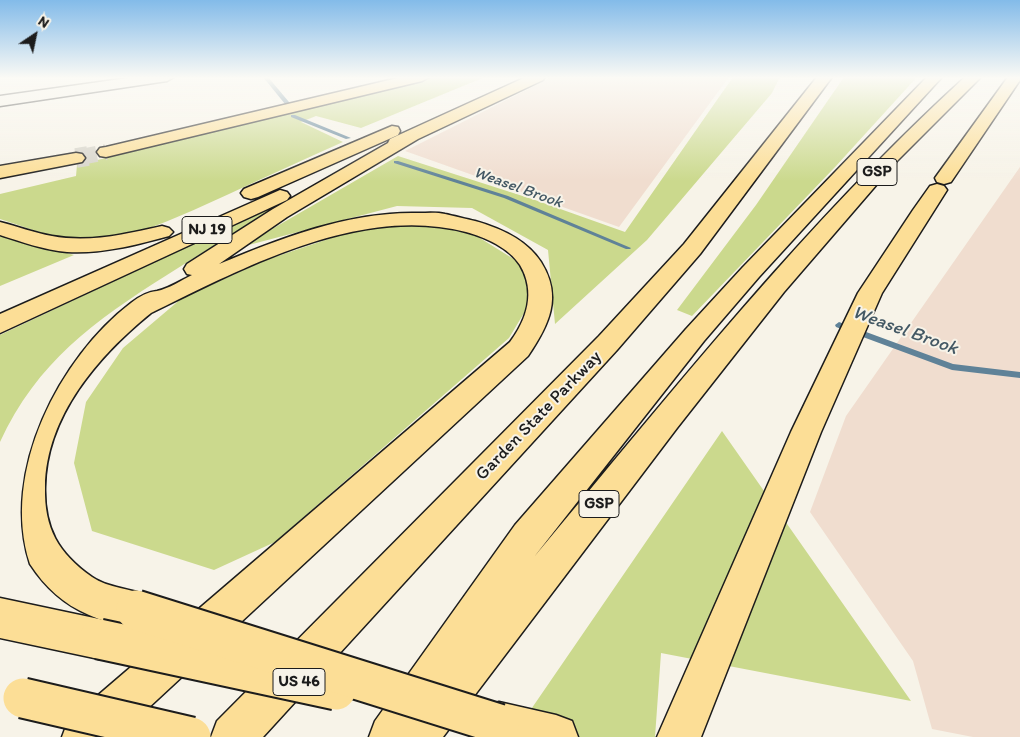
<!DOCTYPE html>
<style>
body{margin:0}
#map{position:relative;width:1020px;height:737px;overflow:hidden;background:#f7f3e8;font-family:Itim,sans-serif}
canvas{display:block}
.north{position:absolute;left:10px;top:10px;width:50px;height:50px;-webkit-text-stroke:4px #f7f3e8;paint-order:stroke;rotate:34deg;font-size:14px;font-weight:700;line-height:20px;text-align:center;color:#1c1c1c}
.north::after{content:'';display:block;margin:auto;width:18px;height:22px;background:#1c1c1c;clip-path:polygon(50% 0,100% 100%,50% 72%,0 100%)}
</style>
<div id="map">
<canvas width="1020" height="737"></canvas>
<div class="north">N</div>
</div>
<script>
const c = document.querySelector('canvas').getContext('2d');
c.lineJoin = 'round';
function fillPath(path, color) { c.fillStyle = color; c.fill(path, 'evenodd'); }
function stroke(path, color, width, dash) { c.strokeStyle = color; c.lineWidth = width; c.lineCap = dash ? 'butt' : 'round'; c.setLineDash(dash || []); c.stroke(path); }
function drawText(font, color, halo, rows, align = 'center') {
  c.font = font + ' Itim,sans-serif'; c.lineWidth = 4; c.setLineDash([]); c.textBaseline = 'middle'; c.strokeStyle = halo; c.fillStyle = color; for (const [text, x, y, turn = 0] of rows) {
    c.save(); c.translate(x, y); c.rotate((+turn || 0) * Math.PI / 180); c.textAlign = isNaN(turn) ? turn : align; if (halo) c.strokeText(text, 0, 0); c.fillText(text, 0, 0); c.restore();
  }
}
fillPath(new Path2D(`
 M 552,77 L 729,77 L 619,227 L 405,151 Z
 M 1020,167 L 1020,737 L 973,737 L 932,729 L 913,661 L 810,512 L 846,416 Z`), '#f0ddcf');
fillPath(new Path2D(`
 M 435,77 L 485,77 L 361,128 L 316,116 L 301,122 L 343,142 C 305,159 267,176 229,194 C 181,215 134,241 81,240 C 53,239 26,227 0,219 L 0,194 L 76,176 L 77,165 Z
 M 733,77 L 780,77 L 772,93 L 647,240 L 555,324 L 548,250 L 472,208 L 397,206 L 241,247 L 398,156 L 535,200 L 625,232 Z
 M 844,77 L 917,77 L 836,166 L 692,316 L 677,310 L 756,205 Z
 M 292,197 L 295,198 C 251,223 209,248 167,275 C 94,321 37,362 0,442 L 0,335 Z
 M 422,223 L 475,235 L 520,263 L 533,298 L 509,338 L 275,542 L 214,570 L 92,531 L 74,463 L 86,402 L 123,348 L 182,298 L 266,260 L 358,229 Z
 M 0,235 L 74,255 L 0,286 Z
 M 722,431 L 911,701 L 661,653 L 655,737 L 512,737 Z`), '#cbd98d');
fillPath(new Path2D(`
 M 263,77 L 268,77 L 289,102 L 289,104 L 285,104 Z
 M 291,115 L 295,115 L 351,138 L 346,139 L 291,117 Z
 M 394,161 L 398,161 L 508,196 L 631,248 L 630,249 L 626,249 L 504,198 L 394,163 Z
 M 839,322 L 953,364 L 1020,372 L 1020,378 L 952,370 L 836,327 L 835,325 Z`), '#5f8298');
stroke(new Path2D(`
 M 81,157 L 106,152`), '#d6d3c9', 16, [16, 8]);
stroke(new Path2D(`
 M 76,158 L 88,156`), '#d6d3c9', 20, [20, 10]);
const tertiary = new Path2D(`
 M 135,77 L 174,77 L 167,81 L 0,106 L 0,96 Z`);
const trunk = new Path2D(`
 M 0,598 L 99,619 L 113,625 L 119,639 L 113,653 L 99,659 L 0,638 Z
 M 499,702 L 556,715 L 572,721 L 578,737 L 482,737 L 477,724 L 483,708 Z`);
const motorway = new Path2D(`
 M 402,77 L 429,77 L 422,81 L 106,157 L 100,156 L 97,152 L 100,148 L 106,147 Z
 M 526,77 L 545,77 L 543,80 L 418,139 L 287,217 L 219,264 C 281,238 350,211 419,213 C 427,213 437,212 445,214 C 455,216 465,219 475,221 C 500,228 526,239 541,262 C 563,297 549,325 528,356 L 117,737 L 62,737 L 68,721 L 510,342 C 527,319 536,292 520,265 C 509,248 485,237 466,232 C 361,204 243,268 151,313 C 98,356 46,416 45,487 C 44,528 58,553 92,577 C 108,588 132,589 150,596 L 155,610 L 150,624 C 146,625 140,629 136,629 C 126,629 98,619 89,615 C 63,604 45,587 30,564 C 0,472 60,357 131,303 C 140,296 147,292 157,291 C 168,289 182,280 192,275 L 187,274 L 184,269 L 187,264 L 273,209 L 388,143 L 390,139 Z
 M 817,77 L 832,77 L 700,254 L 617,350 L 263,737 L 211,737 L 217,721 L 599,336 L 684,244 Z
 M 927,77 L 942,77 L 759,277 L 704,341 L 534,557 C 672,392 806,222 965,77 L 981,77 L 897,161 L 784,292 L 677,428 L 443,737 L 369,737 L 375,721 L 515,525 L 686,329 L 743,267 Z
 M 1008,77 L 1020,77 L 1020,80 L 951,182 L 944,184 L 937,182 L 935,178 Z
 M 392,126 L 398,127 L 400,131 L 398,135 L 258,197 L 251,199 L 244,197 L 241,193 L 244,189 Z
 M 76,153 L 82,154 L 85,158 L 82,162 L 0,178 L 0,166 Z
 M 937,184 L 944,186 L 947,190 L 882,293 L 821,432 L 701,737 L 657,737 L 791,432 L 858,293 L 913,210 L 930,186 Z
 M 280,190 L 287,192 L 290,196 L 287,200 L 0,333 L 0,314 Z
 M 0,222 C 17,226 34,233 52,236 C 89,243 126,234 162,226 L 169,228 L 173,232 L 169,236 C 136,245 102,254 67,252 C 44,250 22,242 0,235 Z`);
stroke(tertiary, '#1c1c1c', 3);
stroke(trunk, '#1c1c1c', 3);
stroke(motorway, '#1c1c1c', 3);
fillPath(tertiary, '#f7f3e8');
fillPath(trunk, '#fcde96');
fillPath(motorway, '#fcde96');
const trunkBridge = new Path2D(`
 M 99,639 L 336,690
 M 23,698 L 191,737`);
const motorwayBridge = new Path2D(`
 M 136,610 L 499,724`);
stroke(trunkBridge, '#1c1c1c', 43, []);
stroke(motorwayBridge, '#1c1c1c', 43, []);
stroke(trunkBridge, '#fcde96', 39);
stroke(motorwayBridge, '#fcde96', 39);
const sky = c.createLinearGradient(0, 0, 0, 181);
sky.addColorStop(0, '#83bbe9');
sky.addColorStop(0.43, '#fbfaf5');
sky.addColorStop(1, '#fbfaf500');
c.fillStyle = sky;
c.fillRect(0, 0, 1020, 181);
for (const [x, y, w] of [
 [877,172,40],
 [207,230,50],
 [599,504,40],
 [299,682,52]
]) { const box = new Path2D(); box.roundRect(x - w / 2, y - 13.5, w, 27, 4); c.fillStyle = '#f7f3e8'; c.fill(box); stroke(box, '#1c1c1c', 1); }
drawText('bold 16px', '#1c1c1c', null, [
 ["GSP",877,172],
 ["NJ 19",207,230],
 ["GSP",599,504],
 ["US 46",299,682]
]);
drawText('italic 16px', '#435864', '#f7f3e8', [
 ["Weasel Brook",518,188,20]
]);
drawText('18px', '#1c1c1c', '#f7f3e8', [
 ["Garden State Parkway",539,416,-46]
]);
drawText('italic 19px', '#435864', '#f7f3e8', [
 ["Weasel Brook",905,331,20]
]);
</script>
